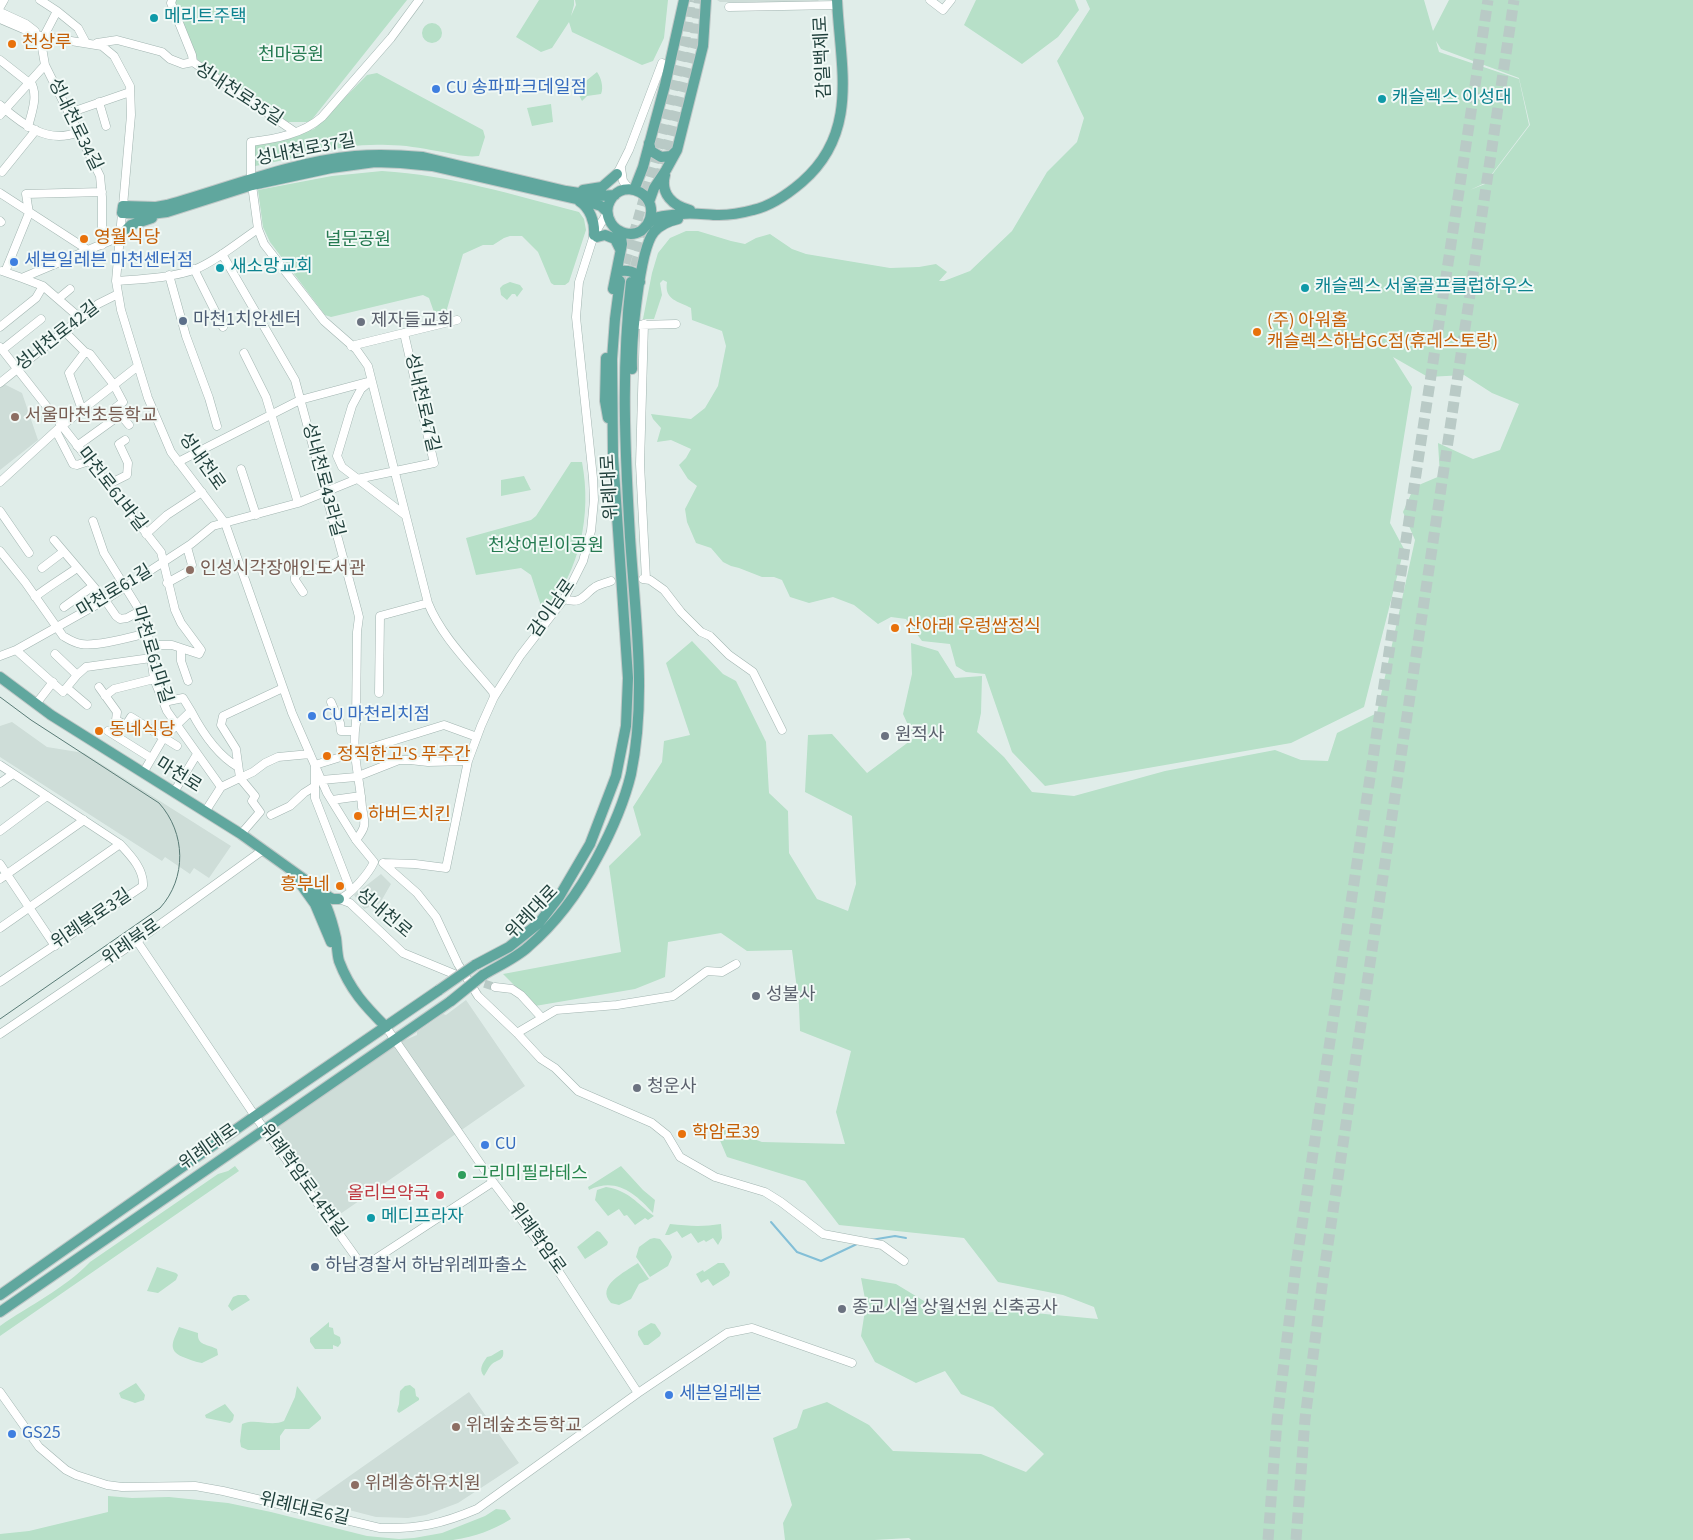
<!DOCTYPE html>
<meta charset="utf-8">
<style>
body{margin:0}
canvas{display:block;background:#e0ede9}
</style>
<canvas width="1693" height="1540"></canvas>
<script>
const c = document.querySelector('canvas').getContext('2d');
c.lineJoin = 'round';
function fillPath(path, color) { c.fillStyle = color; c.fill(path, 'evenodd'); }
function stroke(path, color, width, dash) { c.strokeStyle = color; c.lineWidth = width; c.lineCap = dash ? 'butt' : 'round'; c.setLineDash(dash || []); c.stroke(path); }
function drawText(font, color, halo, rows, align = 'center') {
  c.font = font + ' "Source Sans 3","Noto Sans KR",sans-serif'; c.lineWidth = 4; c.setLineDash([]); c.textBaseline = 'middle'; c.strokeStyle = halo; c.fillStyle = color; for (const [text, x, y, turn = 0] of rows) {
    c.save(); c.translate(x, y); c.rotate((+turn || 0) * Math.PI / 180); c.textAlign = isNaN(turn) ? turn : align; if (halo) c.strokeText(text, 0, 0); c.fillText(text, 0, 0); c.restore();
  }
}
fillPath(new Path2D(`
 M 717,0 L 819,0 L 817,2 L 720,2 Z
 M 4,384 L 22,393 L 38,440 L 0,470 L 0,387 Z
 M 12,722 L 47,747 L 84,753 L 231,846 L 209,878 L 194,868 L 190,874 L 165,857 L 162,861 L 0,757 L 0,726 Z
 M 381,874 L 391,884 L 380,903 L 364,909 L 354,895 Z
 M 466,1000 L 525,1086 L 333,1219 L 270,1128 L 357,1073 L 400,1042 L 417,1035 L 417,1032 L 443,1014 L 446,1015 Z
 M 469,1392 L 519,1463 L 458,1503 L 426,1515 L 408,1518 L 376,1517 L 314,1501 Z`), '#ceddd8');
fillPath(new Path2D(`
 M 175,0 L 407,0 L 310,122 L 288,122 L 198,60 L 191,50 L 174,3 Z
 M 539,0 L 574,0 L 574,5 L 571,16 L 576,5 L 575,0 L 668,0 L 664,38 L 653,61 L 642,65 L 572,32 L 569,22 L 552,48 L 541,52 L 516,37 Z
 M 976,0 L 1075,0 L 1079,10 L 1058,37 L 1022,64 L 964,25 Z
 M 1086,0 L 1424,0 L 1433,31 L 1449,0 L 1693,0 L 1693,1540 L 911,1540 L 909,1538 L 874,1540 L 785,1540 L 783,1523 L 792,1505 L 773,1438 L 797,1428 L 803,1410 L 827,1402 L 869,1425 L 893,1451 L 981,1454 L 1026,1472 L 1044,1454 L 993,1407 L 961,1394 L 945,1371 L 916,1383 L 875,1362 L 861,1336 L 866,1304 L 861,1278 L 896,1284 L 947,1315 L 1013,1311 L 1098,1319 L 1094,1307 L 1063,1295 L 998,1282 L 964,1238 L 839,1225 L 805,1181 L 727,1157 L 713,1124 L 762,1142 L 845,1144 L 836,1112 L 851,1051 L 800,1031 L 799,1005 L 792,950 L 747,951 L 721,933 L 668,942 L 665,977 L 635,989 L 535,1006 L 503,974 L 621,952 L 609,866 L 641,835 L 633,807 L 662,762 L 664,741 L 690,735 L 666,663 L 692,641 L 723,674 L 736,681 L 766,742 L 769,793 L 788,811 L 789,853 L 817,899 L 848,911 L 856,884 L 852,816 L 805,792 L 808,735 L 832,734 L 867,773 L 914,738 L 903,714 L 912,674 L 911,643 L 938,651 L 955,678 L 982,676 L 981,713 L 977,732 L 1004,757 L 1032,792 L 1074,796 L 1165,771 L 1275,750 L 1301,760 L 1328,761 L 1337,733 L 1377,713 L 1415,540 L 1403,512 L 1414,487 L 1440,476 L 1438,443 L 1473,459 L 1500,450 L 1519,404 L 1492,393 L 1464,375 L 1428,377 L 1393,357 L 1412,387 L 1390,523 L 1404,549 L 1364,707 L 1291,743 L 1045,786 L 1012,752 L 985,674 L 966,672 L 956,666 L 950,644 L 922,641 L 906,619 L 891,617 L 878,624 L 854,605 L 833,597 L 809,603 L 790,597 L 782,580 L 774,577 L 762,577 L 739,568 L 731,566 L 723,562 L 711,548 L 696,543 L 687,522 L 685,509 L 697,486 L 688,479 L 679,465 L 686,458 L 691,449 L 671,440 L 657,442 L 661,428 L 653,419 L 651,414 L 691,419 L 705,408 L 718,386 L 726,346 L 722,331 L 692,320 L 691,308 C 678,301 664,300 667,282 L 663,280 L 660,283 L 662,295 L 654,319 L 643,319 L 652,273 L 658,253 L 670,238 L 686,231 L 698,231 L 731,241 L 745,244 L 756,238 L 770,234 L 792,249 L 806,254 L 890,268 L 919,267 L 936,264 L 947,272 L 939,281 L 944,281 L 970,271 L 1012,231 L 1047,172 L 1077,142 L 1084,118 L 1057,61 L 1090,9 ZM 1436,41 L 1441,49 L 1519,78 L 1530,125 L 1485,184 L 1470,190 L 1485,183 L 1529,125 L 1519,79 L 1439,52 Z
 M422 33a10 10 0 1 1 20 0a10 10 0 1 1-20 0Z
 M 597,72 C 601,77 604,88 601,94 L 587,96 L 582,101 L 576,89 Z
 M 377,73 L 483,130 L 485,137 L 479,156 C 465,158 451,153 437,151 C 421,148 404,145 388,145 C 346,142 296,158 255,166 L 253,145 L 295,135 L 314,129 L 367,75 Z
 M 551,104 L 553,122 L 532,126 L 527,108 Z
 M 382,171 C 450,175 513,195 579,212 L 584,219 L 586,230 L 569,282 L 565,285 L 554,285 L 551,283 L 538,252 L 522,236 L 510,236 L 504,238 L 493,245 L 483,245 L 463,254 L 447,309 L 445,314 L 441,316 L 435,315 L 429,298 L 423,295 L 331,317 L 325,315 L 270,242 L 263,227 L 258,190 L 332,176 Z
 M 510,282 L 520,285 L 523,289 L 517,297 L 515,294 L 512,294 L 507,300 L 501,295 L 500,288 L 503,285 Z
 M 571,462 L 582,462 C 592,515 580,570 546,612 L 543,612 L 531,575 L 521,568 L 476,575 L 466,538 L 531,520 L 536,516 Z
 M 524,476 L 531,490 L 501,496 L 501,480 Z
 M 235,1166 L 239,1171 L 0,1336 L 0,1326 C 30,1305 64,1289 90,1262 L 218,1174 L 228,1171 Z
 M 621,1166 L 643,1190 L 655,1200 L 653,1213 C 635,1193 616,1177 589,1190 L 588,1187 Z
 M 606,1187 C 630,1191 636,1203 654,1216 L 648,1220 L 645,1218 L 635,1225 L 627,1215 L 624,1216 L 619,1209 L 608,1216 L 595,1200 L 597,1190 Z
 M 670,1224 C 689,1226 702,1227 721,1224 L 722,1238 L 718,1245 L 713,1238 L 706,1242 L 704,1240 L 698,1243 L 691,1233 L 682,1238 L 677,1231 L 669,1235 L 665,1235 Z
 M 597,1231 L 600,1232 L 608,1242 L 607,1245 L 585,1259 L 577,1247 Z
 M 654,1238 L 660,1239 L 670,1252 L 672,1257 L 668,1266 L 650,1277 L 636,1257 L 639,1247 L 650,1239 Z
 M 638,1263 L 649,1279 L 639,1284 L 631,1299 L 619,1305 L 611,1303 C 595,1286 625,1272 638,1263 Z
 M 718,1263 L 724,1263 L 730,1272 L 729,1276 L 713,1286 L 708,1279 L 701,1283 L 696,1274 L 703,1270 L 704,1272 Z
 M 157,1267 L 176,1273 L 178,1275 L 176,1280 L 158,1293 L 147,1291 Z
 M 238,1295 L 246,1295 L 250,1300 L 232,1311 L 228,1306 L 233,1297 Z
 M 329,1322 L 329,1327 L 333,1328 L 334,1334 L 340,1337 L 341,1343 L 338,1347 L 333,1345 L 333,1349 L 315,1349 L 310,1342 L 310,1338 Z
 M 651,1323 L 655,1324 L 661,1333 L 660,1336 L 648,1345 L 644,1345 L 638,1335 L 638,1331 Z
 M 179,1327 L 198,1333 C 197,1346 208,1344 217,1349 L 218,1355 L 202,1363 C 195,1362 189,1359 183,1357 C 166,1350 174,1340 179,1327 Z
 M 501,1350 L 503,1350 C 505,1361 497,1359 491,1365 C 488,1368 487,1372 484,1376 C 478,1369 483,1363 487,1357 L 491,1356 Z
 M 136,1383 L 145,1395 L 144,1400 L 135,1403 L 121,1398 L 119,1393 Z
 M 410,1385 L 415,1389 L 416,1396 L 419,1398 L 419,1400 L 399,1413 L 397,1411 L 399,1404 L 400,1391 L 405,1386 Z
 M 297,1386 L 321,1417 L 321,1419 L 309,1429 L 285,1429 L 280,1436 L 280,1450 L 248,1450 L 241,1447 L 240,1441 L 242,1424 C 255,1418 271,1427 284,1421 L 295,1397 Z
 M 225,1404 L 234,1415 L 233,1420 L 230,1423 L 206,1418 L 205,1415 Z
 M 108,1496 L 132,1498 L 169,1497 L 228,1503 L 271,1512 L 367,1536 L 399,1539 L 414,1538 L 442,1533 L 485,1516 L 496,1509 L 505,1510 L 511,1519 C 491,1531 477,1536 453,1540 L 0,1540 L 0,1534 L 29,1531 L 108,1512 Z`), '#b7e0c8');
stroke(new Path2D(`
 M 771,1222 L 797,1252 L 821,1261 L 859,1243
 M 871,1240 L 895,1236 L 906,1238`), '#83bfd7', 2);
stroke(new Path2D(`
 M 473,980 L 495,987`), '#b9cac6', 8, [8, 4]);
stroke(new Path2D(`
 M 659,179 L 694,43 L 699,0
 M 621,278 L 659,145 L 685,43 L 691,0
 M 631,281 L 647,222`), '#b9cac6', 10, [10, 5]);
stroke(new Path2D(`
 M 1268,1540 L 1277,1421 L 1296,1265 L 1488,0
 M 1296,1540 L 1305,1419 L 1323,1278 L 1514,0`), '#b9cac6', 11, [11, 5.5]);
const minor = new Path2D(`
 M 40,0 L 57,11 L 78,28 L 86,43
 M 172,0 L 171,3 L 192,55 L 193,62
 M 930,0 L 943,10 L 951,0
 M 0,7 L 4,0
 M 729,7 L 837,5
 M 0,12 L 26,24 L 35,31
 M 0,19 L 40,36 L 102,46 L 114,56 L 130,86 L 131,115 L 123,206
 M 40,36 L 45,65 L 100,176 L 102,197 L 102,245
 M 44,36 L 57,11
 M 97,43 L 117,40 L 162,52 L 170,59 L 183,64 L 193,62 L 295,132
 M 0,60 L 28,82
 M 99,102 L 106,126
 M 0,105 C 22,124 48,145 78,132
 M 69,113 L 130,92
 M 0,115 L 45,65
 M 28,127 C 32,111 39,95 30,81
 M 621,168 L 623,181 L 630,190
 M 2,172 L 36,130
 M 617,174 L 629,150 L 662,63
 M 251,178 L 251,142 C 275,139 303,134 322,117 L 391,38 L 419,0
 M 252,185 L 258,229 L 264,244 L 324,321 L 356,349 L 368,366 L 428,603 C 441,636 471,665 493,692 L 494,697
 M 0,193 L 88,250
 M 122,213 L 116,281 L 121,310 L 148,398 L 171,452 L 225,523 L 292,713 L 327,793 L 356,840 L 374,862 C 369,873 350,896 339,899
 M 0,221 L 1,222
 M 222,254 L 295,380 L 357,609 L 359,617 L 357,632 L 356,723 C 351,751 360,779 362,807 C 363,813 365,821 364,826 C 363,831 359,836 356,840
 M 194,269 L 223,327
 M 2,271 L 22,278 L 119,237
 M 5,272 L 29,213 L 26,194 L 102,192
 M 169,275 L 186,336 L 209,398 L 217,426
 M 22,278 L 43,286 L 80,318
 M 116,281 C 142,279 172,278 196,269 C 218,260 238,242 258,229
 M 58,299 L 70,289
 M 644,324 L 640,464 L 646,579
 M 640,325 L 676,324
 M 0,327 L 36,298 L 43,286
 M 64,331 L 85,352 L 90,354 L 114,385 L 123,402 L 115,408 L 129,425
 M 351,346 L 457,320
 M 0,347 L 161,552 L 175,610 L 181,623 L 201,650 L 199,654 L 172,645 L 150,645
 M 2,350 L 41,319
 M 244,353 L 266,397 L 298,503
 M 0,383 L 98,304 L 118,294
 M 367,384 L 361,389 L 352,406 L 337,456 L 342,467 L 405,515
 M 82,410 L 69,373 L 85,352
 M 56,431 L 73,464 L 77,465 L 89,461
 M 77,446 L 120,415
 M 178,462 L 300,400 L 371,381
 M 241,469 L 256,515
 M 0,482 L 59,428 L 138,366
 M 107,485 L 127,475 L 128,463 L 119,444 L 125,440
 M 0,511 L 29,553
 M 93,521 L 104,553 L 140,611 L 148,633 L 154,679 L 167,711 L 221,787
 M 146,534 L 167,515 L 202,492
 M 54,540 L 105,600 L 116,616 L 120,619 L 127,618 L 140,611
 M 0,551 L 25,582 L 63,636 C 68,639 74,643 81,644 C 97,647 131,637 148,633
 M 42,568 L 63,552
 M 643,579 L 650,580 L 664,590 L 681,612 L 701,632 L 710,636 L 729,655 L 753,672 L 782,730
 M 167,583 L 187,572 L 192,565 L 187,547
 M 303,592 L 295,580 L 295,576 L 308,566 L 322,570 L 343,559
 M 35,597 C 49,586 63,578 77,568
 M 564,599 C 582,605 583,595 595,587 C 600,584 606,583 611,581
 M 64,607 L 93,586
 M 181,649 L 181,661 L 188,681
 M 16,650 L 63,692 L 77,675 L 86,667 L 151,658
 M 55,654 L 77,675
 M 0,656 L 16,650 L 105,600 L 191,544 L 213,526 L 298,503 L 357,479 L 434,463 L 404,333
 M 99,687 L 117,712 L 116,720 L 126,725 L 131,717 L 177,746
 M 67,688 L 87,705
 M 379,693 L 380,616 L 428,603
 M 105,696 L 114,689 L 154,679
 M 164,702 L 183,698 L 191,711
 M 331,702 L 340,723 L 341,731 L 354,731
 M 36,704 L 53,682
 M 108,731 L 151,758
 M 0,765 L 120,844 C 131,856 144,869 143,886 L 0,982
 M 143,773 L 164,737 L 191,711 C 202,732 217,755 238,767
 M 321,780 L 356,777 L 399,760 L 410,760 L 428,762 L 468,761
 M 0,783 L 13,774
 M 174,792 L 197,754
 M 332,800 L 361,796
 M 205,812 L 221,787 L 240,778 L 236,749 L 221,725 L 223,716 L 283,688
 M 271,815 L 290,806 L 304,793 L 315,786
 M 0,831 L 47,796
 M 241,834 L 260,812 L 252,801 L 255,796 L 240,778 L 253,772 L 265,763 L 278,757 L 310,754
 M 383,863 L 417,893 L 436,917 L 458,964 L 478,996 L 517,1033 L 541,1059 L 555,1068 L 578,1091 L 652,1123 L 667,1135 L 680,1157 L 715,1177 L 765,1192 L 781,1202 L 823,1234 L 882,1245 L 904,1261
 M 384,863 L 415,864 L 446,868 L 468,761 L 481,726 L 494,697 L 520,656 L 564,599 L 583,561 L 591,531 L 594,500 L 593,478 L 576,317 L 579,282 L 594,235 L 607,213
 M 0,864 L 55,946
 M 0,879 L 84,820
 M 351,891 L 315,798 L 315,765 L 444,725 L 477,737
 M 339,899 L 350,903 L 403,953 L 454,974
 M 0,928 L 120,844
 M 137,941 L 255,1116 L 363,1267 L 493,1182
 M 495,987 L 512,989 L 521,995 L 542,1018
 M 386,1027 L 493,1182 L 546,1252 L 638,1393
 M 517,1033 L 556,1010 L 617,1005 L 673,996 L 707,971 L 722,972 L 736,964
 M 0,1034 L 137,941 L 263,850
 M 0,1392 L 39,1447 L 66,1470 L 76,1475 L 107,1485 L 122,1487 L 195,1486 L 223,1491 L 380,1528 C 418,1529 442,1524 477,1509 L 638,1393 L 727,1333 L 752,1328 L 852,1363`);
const major = new Path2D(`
 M 649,143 L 651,151 L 661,157 L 671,156 L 676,151
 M 665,175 C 660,194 673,206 690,210
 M 583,190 L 602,187 L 617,174
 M 634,190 L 643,167 L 665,85 L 684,0
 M 579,201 C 590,208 595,222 594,235
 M 649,202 L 654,188 L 666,170 L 677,150 L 703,46 L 706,0
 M 607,212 L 601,206 L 589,202 L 432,166 L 401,163 L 375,162 L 331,168 L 252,185 L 167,212 L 151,214 L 122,213 L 123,206 L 156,207 L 167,205 C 229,188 290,162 355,156 C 377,154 400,155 423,157 L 566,191 L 599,196 L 615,195
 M 647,225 C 664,196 624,175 610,201 C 606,208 607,216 611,223 C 617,233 631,237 641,231 C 646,227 649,221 655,218 C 663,215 673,215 681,214 C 693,212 707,215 719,215 C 731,215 742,213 753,210 C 771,206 788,194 802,182 C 860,132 840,66 837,0
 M 119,237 L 131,225 L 152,218
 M 597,237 L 605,235 L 615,239 L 620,249
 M 616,276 L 620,271 C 630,270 638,272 640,282
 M 613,289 L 622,244 L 620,231
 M 606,358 L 605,401 L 608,418
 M 632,369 C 631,344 639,250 654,232 C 660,225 669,221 678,219
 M 0,677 L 51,715 L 241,834 L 329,897 L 333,899 L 339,899
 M 295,876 L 315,904 L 331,942
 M 317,891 C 326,900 333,925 336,938 C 337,945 337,954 339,961 C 350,990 365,1006 386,1027
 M 475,965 L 509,947 L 539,923 L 559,897 L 590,844 L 616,776 L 626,726 L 628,678 L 613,456 L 612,359 L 615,319 L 620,281
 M 483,975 C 498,966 516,958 528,947 C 556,923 580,890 597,858 C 611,832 624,803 631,774 C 647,697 635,615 630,537 C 625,452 621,367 631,282
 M 0,1295 L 255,1116 L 439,990
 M 0,1312 L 451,1001`);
stroke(minor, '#a2b5b1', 9);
stroke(major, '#c0c9c8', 12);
stroke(minor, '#fff', 8);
stroke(major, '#60a79e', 10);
stroke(new Path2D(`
 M 0,697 L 31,720 L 159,803 C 186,833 187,878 160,908 L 0,1019`), '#597b76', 1);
const majorBridge = new Path2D(`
 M 439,990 L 475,965
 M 451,1001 L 483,975`);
stroke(majorBridge, '#c0c9c8', 12, []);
stroke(majorBridge, '#60a79e', 10);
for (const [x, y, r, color] of [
 [154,18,5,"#0f9aa8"],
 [12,44,5,"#e8710a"],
 [436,89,5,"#3f7fe0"],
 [1382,99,5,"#0f9aa8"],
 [84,239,5,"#e8710a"],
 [14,262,5,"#3f7fe0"],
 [220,268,5,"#0f9aa8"],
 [1305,288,5,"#0f9aa8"],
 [183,321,5,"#5c6f8a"],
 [361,322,5,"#6b7280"],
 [1257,332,5,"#e8710a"],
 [15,417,5,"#8d6e63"],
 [190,570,5,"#8d6e63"],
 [895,628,5,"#e8710a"],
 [312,716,5,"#3f7fe0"],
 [99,731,5,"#e8710a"],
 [885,736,5,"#6b7280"],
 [327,756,5,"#e8710a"],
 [358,816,5,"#e8710a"],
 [340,886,5,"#e8710a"],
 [756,996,5,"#6b7280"],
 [637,1088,5,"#6b7280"],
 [682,1134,5,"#e8710a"],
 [485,1145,5,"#3f7fe0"],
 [462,1175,5,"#2e9e5b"],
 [440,1195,5,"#e0444e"],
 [371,1218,5,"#0f9aa8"],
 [315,1267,5,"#5c6f8a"],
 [842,1309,5,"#6b7280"],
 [669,1395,5,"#3f7fe0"],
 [456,1427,5,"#8d6e63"],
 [12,1434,5,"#3f7fe0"],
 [355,1485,5,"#8d6e63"]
]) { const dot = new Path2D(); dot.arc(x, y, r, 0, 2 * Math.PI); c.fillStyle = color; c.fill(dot); stroke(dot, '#f1f9f6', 2); }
drawText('18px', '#0d838f', '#f1f9f6', [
 ["메리트주택",164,18],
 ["캐슬렉스 이성대",1392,99],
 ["새소망교회",230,268],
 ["캐슬렉스 서울골프클럽하우스",1315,288],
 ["메디프라자",381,1218]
], 'left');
drawText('18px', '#c56008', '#f1f9f6', [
 ["천상루",22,44],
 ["영월식당",94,239],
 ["(주) 아워홈",1267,322],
 ["캐슬렉스하남GC점(휴레스토랑)",1267,343],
 ["산아래 우렁쌈정식",905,628],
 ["동네식당",109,731],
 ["정직한고'S 푸주간",337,756],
 ["하버드치킨",368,816],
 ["흥부네",330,886,"right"],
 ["학암로39",692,1134]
], 'left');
drawText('18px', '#257a51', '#f1f9f6', [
 ["천마공원",291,56],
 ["널문공원",358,241],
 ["천상어린이공원",546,547]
]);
drawText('18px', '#1f3f3b', '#f1f9f6', [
 ["감일백제로",824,57,-93],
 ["성내천로35길",238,95,33],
 ["성내천로34길",74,125,64],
 ["성내천로37길",306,151,-11],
 ["성내천로42길",58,337,-38],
 ["성내천로47길",421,403,77],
 ["성내천로",201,462,55],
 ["성내천로43라길",322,480,75],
 ["위례대로",611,487,-93],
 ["마천로61바길",111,490,52],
 ["마천로61길",115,592,-31],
 ["감이남로",553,609,-55],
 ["마천로61마길",151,655,73],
 ["마천로",178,776,32],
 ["위례대로",533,913,-46],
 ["성내천로",383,914,40],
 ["위례북로3길",92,920,-34],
 ["위례북로",132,943,-35],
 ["위례대로",209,1148,-35],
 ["위례학암로14번길",302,1181,54],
 ["위례학암로",536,1239,54],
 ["위례대로6길",304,1510,13]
]);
drawText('18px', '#366cbe', '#f1f9f6', [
 ["CU 송파파크데일점",446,89],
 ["세븐일레븐 마천센터점",24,262],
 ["CU 마천리치점",322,716],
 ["CU",495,1145],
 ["세븐일레븐",679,1395],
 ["GS25",22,1434]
], 'left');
drawText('18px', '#4e5e75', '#f1f9f6', [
 ["마천1치안센터",193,321],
 ["하남경찰서 하남위례파출소",325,1267]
], 'left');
drawText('18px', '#5b616d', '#f1f9f6', [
 ["제자들교회",371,322],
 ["원적사",895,736],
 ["성불사",766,996],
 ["청운사",647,1088],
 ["종교시설 상월선원 신축공사",852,1309]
], 'left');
drawText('18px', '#785e54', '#f1f9f6', [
 ["서울마천초등학교",25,417],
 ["인성시각장애인도서관",200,570],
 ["위례숲초등학교",466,1427],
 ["위례송하유치원",365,1485]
], 'left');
drawText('18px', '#27864d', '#f1f9f6', [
 ["그리미필라테스",472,1175]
], 'left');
drawText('18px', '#be3a42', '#f1f9f6', [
 ["올리브약국",430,1195]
], 'right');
</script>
